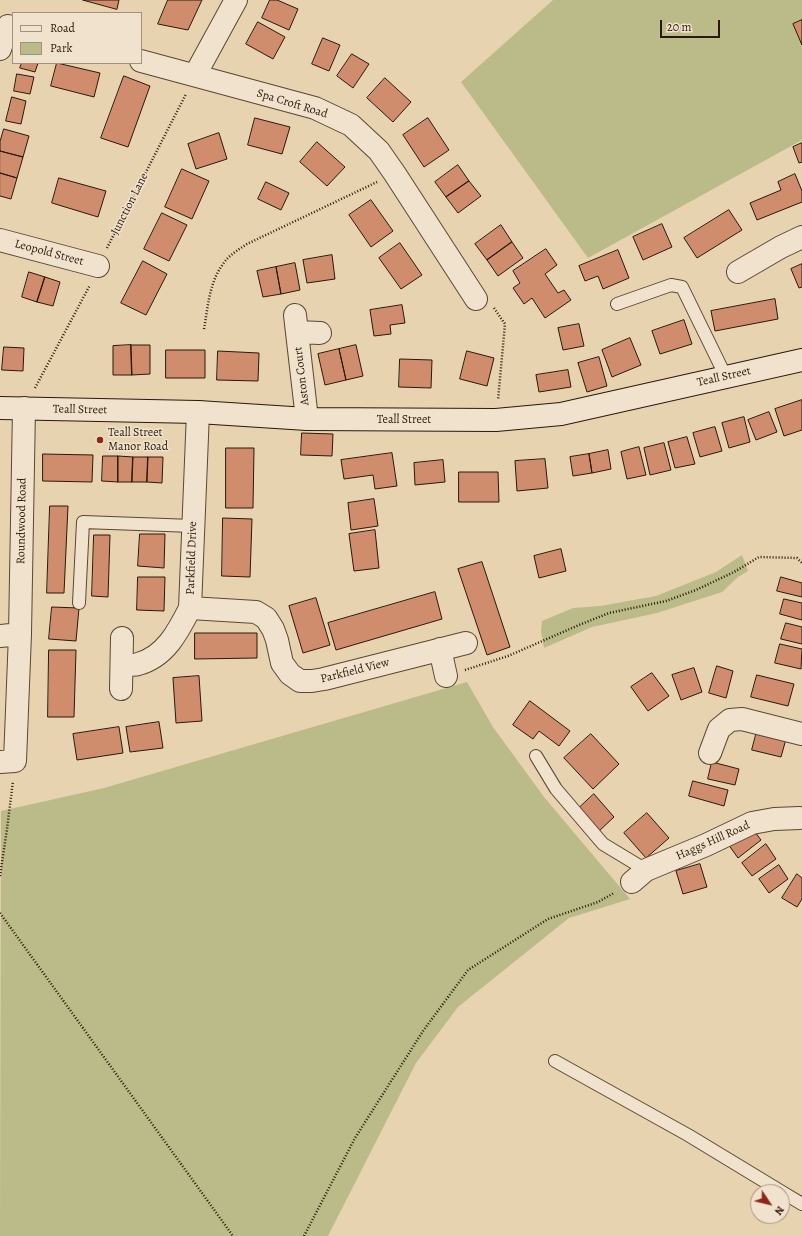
<!DOCTYPE html>
<style>
body{margin:0}
#map{position:relative;width:802px;height:1236px;overflow:hidden;background:#e8d3b1;font-family:Alegreya,serif}
canvas{display:block}
.legend{position:absolute;left:12px;top:12px;width:130px;height:52px;box-sizing:border-box;background:#f0e2cc;border:1px solid #a1917e;margin:0;padding:5px 7px;list-style:none;font-size:12px;color:#2b1808}
.legend li{display:flex;align-items:center;gap:8px;height:20px}
.legend b{width:20px;border:1px solid #a1917e}
.north{position:absolute;left:750px;top:1184px;width:40px;height:40px;box-sizing:border-box;background:#f0e2cc;border:1px solid #a1917e;border-radius:50%;rotate:125deg;font-size:11px;font-weight:700;line-height:16px;text-align:center;color:#2b1808}
.north::after{content:'';display:block;margin:auto;width:14px;height:18px;background:#8f2418;clip-path:polygon(50% 0,100% 100%,50% 72%,0 100%)}
.scale{position:absolute;left:660px;top:20px;width:60px;height:18px;box-sizing:border-box;border:2px solid #2b1808;border-top:0;padding-left:5px;font-size:12px;line-height:14px;white-space:nowrap;color:#2b1808;-webkit-text-stroke:3px #f0e2cc;paint-order:stroke}
</style>
<div id="map">
<canvas width="802" height="1236"></canvas>
<ul class="legend">
<li><b style="height:5px;background:#f0e2cc"></b>Road</li>
<li><b style="height:11px;background:#babb89"></b>Park</li>
</ul>
<div class="north">N</div>
<div class="scale">20 m</div>
</div>
<script>
const c = document.querySelector('canvas').getContext('2d');
c.lineJoin = 'round';
function fillPath(path, color) { c.fillStyle = color; c.fill(path, 'evenodd'); }
function stroke(path, color, width, dash) { c.strokeStyle = color; c.lineWidth = width; c.lineCap = dash ? 'butt' : 'round'; c.setLineDash(dash || []); c.stroke(path); }
function drawText(font, color, halo, rows, align = 'center') {
  c.font = font + ' Alegreya,serif'; c.lineWidth = 3; c.setLineDash([]); c.textBaseline = 'middle'; c.strokeStyle = halo; c.fillStyle = color; for (const [text, x, y, turn = 0] of rows) {
    c.save(); c.translate(x, y); c.rotate((+turn || 0) * Math.PI / 180); c.textAlign = isNaN(turn) ? turn : align; if (halo) c.strokeText(text, 0, 0); c.fillText(text, 0, 0); c.restore();
  }
}
fillPath(new Path2D(`
 M 553,0 L 802,0 L 802,140 L 588,258 L 461,82 Z
 M 742,555 L 748,571 L 738,577 L 722,592 L 657,613 L 592,627 L 544,648 L 541,632 L 542,621 L 573,608 L 600,606 L 656,596 L 716,572 Z
 M 467,682 L 493,727 L 544,797 L 630,899 L 569,918 L 458,1007 L 416,1063 L 328,1236 L 0,1236 L 1,811 L 104,788 Z`), '#babb89');
const building = new Path2D(`
 M 83,0 L 119,0 L 117,9 Z
 M 168,0 L 202,0 L 188,30 L 158,24 Z
 M 270,0 L 277,0 L 298,9 L 289,30 L 262,18 Z
 M 802,20 L 802,45 L 793,24 Z
 M 258,22 L 285,37 L 273,59 L 246,44 Z
 M 323,38 L 340,45 L 329,71 L 312,64 Z
 M 352,54 L 369,64 L 353,88 L 337,76 Z
 M 22,63 L 38,63 L 35,72 L 20,68 Z
 M 57,63 L 100,73 L 94,97 L 51,86 Z
 M 17,74 L 34,77 L 30,94 L 14,91 Z
 M 124,76 L 150,86 L 128,147 L 101,138 Z
 M 385,78 L 411,102 L 393,122 L 367,98 Z
 M 12,97 L 26,101 L 21,124 L 6,121 Z
 M 255,118 L 290,127 L 282,154 L 248,145 Z
 M 428,118 L 449,150 L 424,167 L 403,135 Z
 M 4,129 L 29,136 L 23,157 L 0,151 L 0,142 Z
 M 219,133 L 227,159 L 196,169 L 188,144 Z
 M 317,142 L 345,167 L 327,186 L 300,162 Z
 M 802,143 L 802,162 L 799,163 L 793,147 Z
 M 0,151 L 23,157 L 17,178 L 0,173 Z
 M 458,165 L 469,181 L 446,197 L 435,182 Z
 M 182,169 L 209,181 L 192,219 L 165,207 Z
 M 0,173 L 17,178 L 11,199 L 0,196 Z
 M 795,174 L 802,191 L 802,202 L 757,220 L 750,203 L 781,190 L 778,182 Z
 M 59,178 L 106,191 L 98,217 L 52,203 Z
 M 469,181 L 481,196 L 458,213 L 446,197 Z
 M 266,182 L 289,193 L 281,210 L 258,199 Z
 M 371,200 L 393,231 L 371,247 L 349,215 Z
 M 729,210 L 742,230 L 697,258 L 684,238 Z
 M 162,213 L 187,225 L 169,261 L 144,249 Z
 M 662,224 L 672,247 L 643,260 L 633,237 Z
 M 501,225 L 512,242 L 487,260 L 475,244 Z
 M 512,242 L 523,258 L 498,276 L 487,260 Z
 M 400,243 L 422,275 L 401,289 L 379,258 Z
 M 546,249 L 557,265 L 545,274 L 558,293 L 564,290 L 571,300 L 545,318 L 532,298 L 524,304 L 513,288 L 520,283 L 513,271 Z
 M 618,250 L 629,278 L 603,289 L 598,276 L 585,281 L 579,266 Z
 M 332,255 L 335,279 L 307,283 L 303,260 Z
 M 143,261 L 167,274 L 146,315 L 121,303 Z
 M 295,263 L 300,290 L 281,294 L 276,267 Z
 M 802,264 L 802,287 L 799,288 L 791,269 Z
 M 276,267 L 281,294 L 263,297 L 257,271 Z
 M 29,272 L 45,277 L 37,302 L 22,297 Z
 M 45,277 L 60,282 L 53,306 L 37,302 Z
 M 775,299 L 778,319 L 715,331 L 711,311 Z
 M 402,305 L 405,323 L 390,325 L 391,334 L 374,336 L 370,310 Z
 M 684,320 L 692,344 L 660,354 L 652,331 Z
 M 579,324 L 584,346 L 563,350 L 558,328 Z
 M 630,338 L 641,365 L 612,377 L 602,350 Z
 M 131,345 L 132,375 L 113,375 L 113,346 Z
 M 131,345 L 150,345 L 150,374 L 132,375 Z
 M 356,345 L 363,376 L 346,380 L 339,349 Z
 M 4,347 L 24,348 L 23,371 L 2,370 Z
 M 339,349 L 346,380 L 325,385 L 318,354 Z
 M 166,350 L 205,350 L 205,378 L 166,378 Z
 M 218,351 L 259,353 L 258,381 L 217,380 Z
 M 467,351 L 494,358 L 487,386 L 460,379 Z
 M 599,357 L 607,386 L 587,392 L 578,363 Z
 M 400,359 L 432,360 L 431,388 L 399,387 Z
 M 568,370 L 571,387 L 539,392 L 536,375 Z
 M 802,400 L 802,430 L 784,436 L 775,409 Z
 M 769,412 L 777,432 L 756,440 L 748,420 Z
 M 744,417 L 750,442 L 729,448 L 722,423 Z
 M 715,427 L 722,451 L 700,457 L 693,433 Z
 M 302,433 L 333,434 L 332,456 L 301,455 Z
 M 687,437 L 695,464 L 675,468 L 668,442 Z
 M 664,443 L 671,470 L 650,475 L 644,448 Z
 M 639,447 L 646,475 L 627,479 L 621,452 Z
 M 226,448 L 254,448 L 253,508 L 226,508 Z
 M 608,450 L 611,469 L 592,473 L 589,454 Z
 M 392,453 L 397,486 L 375,489 L 373,475 L 344,479 L 341,460 Z
 M 43,454 L 93,455 L 92,482 L 43,481 Z
 M 589,454 L 592,473 L 573,476 L 570,457 Z
 M 103,456 L 118,456 L 118,482 L 102,481 Z
 M 118,456 L 133,457 L 132,482 L 118,482 Z
 M 133,457 L 148,457 L 147,482 L 132,482 Z
 M 148,457 L 163,457 L 162,483 L 147,482 Z
 M 545,459 L 548,488 L 517,491 L 515,461 Z
 M 443,460 L 445,482 L 415,485 L 414,463 Z
 M 459,472 L 498,472 L 499,502 L 459,502 Z
 M 374,499 L 378,526 L 351,530 L 348,503 Z
 M 50,506 L 68,506 L 64,593 L 47,593 Z
 M 223,518 L 252,519 L 250,577 L 222,576 Z
 M 375,530 L 379,568 L 354,571 L 349,534 Z
 M 140,534 L 165,534 L 164,568 L 138,566 Z
 M 94,535 L 110,535 L 108,597 L 92,596 Z
 M 561,549 L 566,571 L 539,578 L 534,556 Z
 M 482,562 L 510,647 L 487,655 L 458,569 Z
 M 138,577 L 165,577 L 164,611 L 137,610 Z
 M 781,577 L 802,583 L 802,597 L 777,591 Z
 M 435,592 L 442,619 L 336,650 L 328,623 Z
 M 316,598 L 330,645 L 303,653 L 289,606 Z
 M 784,599 L 802,603 L 802,620 L 780,614 Z
 M 52,607 L 79,608 L 76,641 L 49,639 Z
 M 786,623 L 802,627 L 802,644 L 781,639 Z
 M 195,633 L 257,633 L 257,658 L 195,659 Z
 M 780,644 L 802,649 L 801,669 L 775,663 Z
 M 49,650 L 76,650 L 74,717 L 48,717 Z
 M 717,666 L 733,671 L 726,698 L 709,693 Z
 M 694,668 L 702,692 L 681,700 L 672,675 Z
 M 652,673 L 669,696 L 648,711 L 631,687 Z
 M 757,675 L 794,684 L 788,706 L 751,697 Z
 M 199,676 L 202,721 L 176,723 L 173,678 Z
 M 530,701 L 570,731 L 559,746 L 539,731 L 533,739 L 513,725 Z
 M 159,722 L 163,748 L 130,752 L 126,727 Z
 M 119,727 L 123,753 L 77,760 L 73,734 Z
 M 757,731 L 786,739 L 781,757 L 752,750 Z
 M 591,734 L 619,764 L 593,789 L 564,758 Z
 M 712,762 L 739,769 L 735,785 L 708,779 Z
 M 693,781 L 728,790 L 724,806 L 689,796 Z
 M 594,794 L 614,817 L 598,832 L 578,809 Z
 M 647,813 L 669,838 L 646,858 L 624,833 Z
 M 752,828 L 761,840 L 738,858 L 728,844 Z
 M 766,844 L 776,859 L 752,876 L 742,863 Z
 M 700,864 L 707,887 L 683,894 L 676,871 Z
 M 779,865 L 788,879 L 769,893 L 759,879 Z
 M 797,874 L 802,878 L 802,899 L 797,907 L 782,898 Z`);
fillPath(building, '#cf8d6e');
stroke(building, '#2b1808', 1);
const lane = new Path2D(`
 M 617,304 L 671,285 L 682,287 L 726,377
 M 79,603 L 83,522 L 193,526
 M 536,756 L 556,789 L 603,844 L 646,870
 M 555,1061 L 688,1135 L 782,1192
 M 782,1192 L 802,1204`);
const street = new Path2D(`
 M 0,49 L 8,26
 M 141,61 L 315,108 L 351,125 L 379,151 L 395,174 L 476,299
 M 195,75 L 236,0
 M 0,240 L 98,266
 M 738,272 L 781,247 L 802,237
 M 295,315 L 307,419
 M 297,332 L 320,333
 M 190,608 L 256,612 L 266,618 L 273,629 L 277,640 L 282,663 L 290,674 L 300,681 L 312,681 L 324,679 L 466,643
 M 0,636 L 20,634
 M 440,649 L 446,676
 M 122,664 C 127,664 133,666 138,664 C 165,657 178,632 190,608 L 198,412
 M 121,689 L 122,638
 M 710,753 L 719,729 L 730,720 L 742,719 L 802,734
 M 0,762 L 15,761 L 20,634 L 24,408
 M 632,882 L 646,870 L 706,845 L 752,823 L 774,819 L 800,818`);
const secondary = new Path2D(`
 M 0,408 L 198,412 L 307,419 L 496,420 L 561,414 L 802,360`);
stroke(lane, '#5a4732', 14);
stroke(street, '#5a4732', 24);
stroke(secondary, '#2b1808', 24);
stroke(new Path2D(`
 M 107,248 L 186,94
 M 494,308 L 505,324 L 498,400
 M 204,329 C 208,307 209,283 223,264 C 229,255 238,250 247,244 L 377,182
 M 35,388 L 90,285
 M 465,670 L 508,656 L 579,625 L 609,613 L 666,601 L 696,590 L 734,572 L 759,557 L 797,558 L 802,563
 M 0,876 L 7,829 L 13,781
 M 0,913 L 233,1236
 M 304,1236 L 355,1138 L 423,1031 L 468,970 L 548,919 L 598,902 L 614,893`), '#2b1808', 2.5, [1, 2]);
stroke(lane, '#f0e2cc', 12);
stroke(street, '#f0e2cc', 22);
stroke(secondary, '#f0e2cc', 22);
for (const [x, y, r, color] of [
 [100,440,4,"#8f2418"]
]) { const dot = new Path2D(); dot.arc(x, y, r, 0, 2 * Math.PI); c.fillStyle = color; c.fill(dot); stroke(dot, '#f0e2cc', 1.5); }
drawText('12px', '#2b1808', '#f0e2cc', [
 ["Spa Croft Road",292,104,17],
 ["Junction Lane",130,204,-63],
 ["Leopold Street",49,253,15],
 ["Aston Court",302,376,-97],
 ["Teall Street",724,377,-13],
 ["Teall Street",80,410,1],
 ["Teall Street",404,420],
 ["Roundwood Road",22,521,-89],
 ["Parkfield Drive",192,558,-88],
 ["Parkfield View",355,671,-14],
 ["Haggs Hill Road",713,841,-24]
]);
drawText('12px', '#2b1808', '#f0e2cc', [
 ["Teall Street",108,433],
 ["Manor Road",108,447]
], 'left');
</script>
